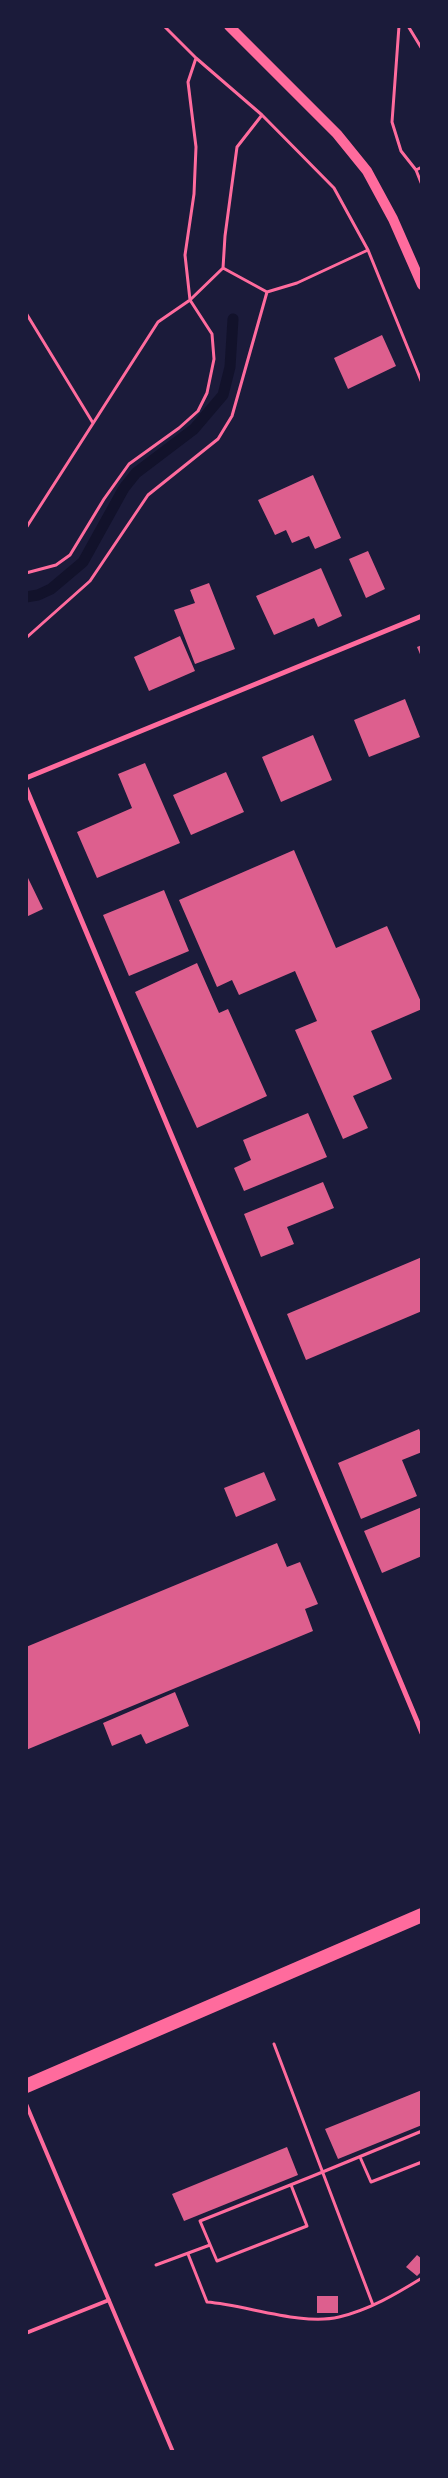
<!DOCTYPE html>
<style>
body{margin:0}
#map{position:relative;width:448px;height:2478px;overflow:hidden;background:#1b1b3a;font-family:Quicksand,sans-serif}
canvas{display:block}
.frame{position:absolute;inset:0;border:28px solid #1b1b3a;pointer-events:none}
</style>
<div id="map">
<canvas width="448" height="2478"></canvas>
<div class="frame"></div>
</div>
<script>
const c = document.querySelector('canvas').getContext('2d');
c.lineJoin = 'round';
function stroke(path, color, width, dash) { c.strokeStyle = color; c.lineWidth = width; c.lineCap = dash ? 'butt' : 'round'; c.setLineDash(dash || []); c.stroke(path); }
function fillPath(path, color) { c.fillStyle = color; c.fill(path, 'evenodd'); }
stroke(new Path2D(`
 M 26,597 L 38,595 L 51,589 L 83,562 L 124,488 L 136,473 L 194,429 L 223,395 L 230,367 L 233,319`), '#12122b', 11);
fillPath(new Path2D(`
 M 382,335 L 396,366 L 348,389 L 334,358 Z
 M 313,475 L 341,538 L 315,549 L 309,536 L 292,543 L 286,530 L 275,535 L 258,500 Z
 M 368,551 L 385,589 L 366,598 L 349,559 Z
 M 321,568 L 342,616 L 318,627 L 314,618 L 274,635 L 256,596 Z
 M 209,583 L 235,649 L 195,664 L 174,610 L 195,603 L 190,590 Z
 M 180,636 L 195,671 L 149,691 L 134,657 Z
 M 422,645 L 422,659 L 417,647 Z
 M 405,699 L 420,737 L 369,757 L 354,720 Z
 M 313,735 L 332,780 L 281,802 L 262,757 Z
 M 145,763 L 180,843 L 97,878 L 77,832 L 132,808 L 118,774 Z
 M 226,772 L 244,812 L 191,835 L 173,795 Z
 M 294,850 L 336,948 L 387,926 L 422,1004 L 422,1009 L 371,1031 L 392,1079 L 353,1096 L 368,1128 L 343,1139 L 295,1030 L 317,1021 L 295,971 L 239,995 L 232,980 L 217,987 L 179,900 Z
 M 28,878 L 43,909 L 26,917 L 26,879 Z
 M 164,890 L 189,951 L 129,976 L 103,915 Z
 M 197,963 L 219,1013 L 228,1009 L 267,1096 L 197,1128 L 135,992 Z
 M 308,1113 L 327,1157 L 244,1191 L 234,1168 L 251,1160 L 243,1140 Z
 M 323,1182 L 334,1208 L 287,1227 L 294,1244 L 261,1257 L 244,1214 Z
 M 422,1257 L 422,1311 L 306,1360 L 287,1314 Z
 M 419,1429 L 422,1436 L 422,1452 L 402,1460 L 417,1496 L 361,1519 L 338,1463 Z
 M 264,1472 L 276,1500 L 236,1517 L 224,1488 Z
 M 422,1507 L 422,1556 L 382,1573 L 364,1531 Z
 M 277,1543 L 287,1567 L 300,1562 L 318,1604 L 305,1609 L 313,1631 L 26,1750 L 26,1647 Z
 M 175,1692 L 189,1726 L 146,1744 L 141,1734 L 112,1746 L 103,1723 Z
 M 422,2090 L 422,2125 L 338,2159 L 325,2129 Z
 M 287,2147 L 298,2175 L 184,2221 L 172,2194 Z
 M 417,2255 L 422,2259 L 422,2271 L 417,2276 L 406,2267 Z
 M 317,2296 L 338,2296 L 338,2313 L 317,2313 Z`), '#dd5f8e');
stroke(new Path2D(`
 M 164,26 L 196,58 L 262,115 L 334,188 L 368,250 L 422,383
 M 399,26 L 392,122 L 401,151 L 416,170 L 422,185
 M 408,26 L 422,49
 M 262,115 L 237,147 L 225,236 L 223,268 L 267,292 L 297,283 L 368,250
 M 416,170 L 422,167
 M 26,313 L 93,423
 M 26,528 L 158,322 L 190,300 L 185,255 L 194,194 L 196,147 L 188,82 L 196,58
 M 26,573 L 56,565 L 70,555 L 104,499 L 129,464 L 179,428 L 198,411 L 207,393 L 214,359 L 212,334 L 190,300 L 223,268
 M 26,638 L 90,581 L 148,495 L 218,439 L 232,416 L 267,292
 M 274,2044 L 373,2305
 M 360,2157 L 371,2182 L 422,2162
 M 291,2185 L 307,2226 L 217,2261 L 200,2221 C 274,2192 348,2162 422,2131
 M 188,2254 L 207,2302 C 246,2305 302,2326 339,2317 C 369,2310 396,2294 422,2278
 M 156,2265 L 210,2245`), '#ff6b9d', 3);
stroke(new Path2D(`
 M 26,2104 L 173,2452
 M 26,2333 L 109,2300`), '#ff6b9d', 4);
stroke(new Path2D(`
 M 26,778 L 422,616
 M 26,788 L 422,1733`), '#ff6b9d', 5);
stroke(new Path2D(`
 M 229,26 L 337,134 L 367,171 L 393,219 L 422,285`), '#ff6b9d', 10);
stroke(new Path2D(`
 M 26,2086 L 422,1915`), '#ff6b9d', 14);
</script>
